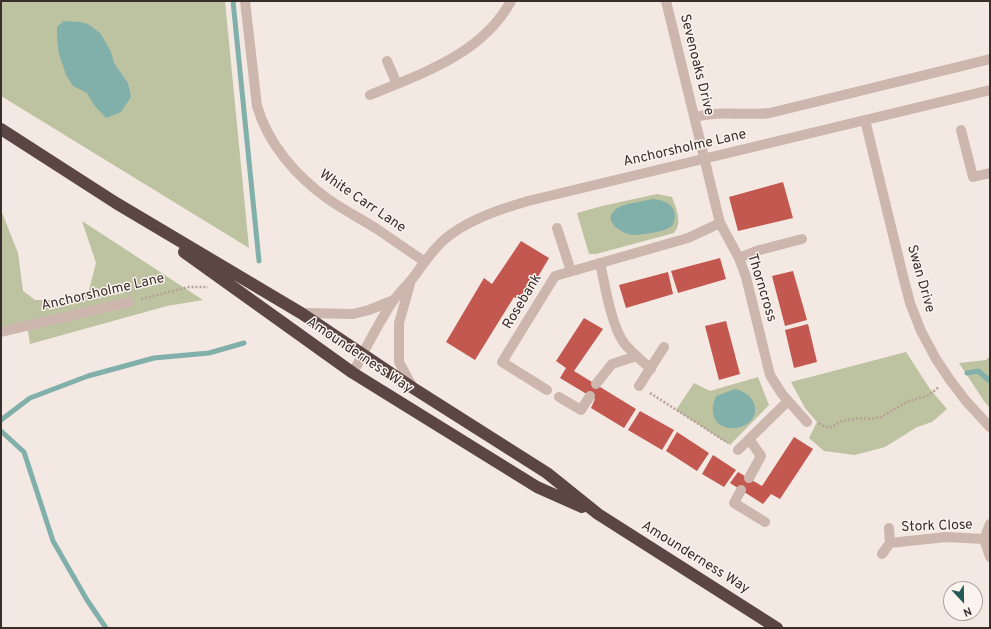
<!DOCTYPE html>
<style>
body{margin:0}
#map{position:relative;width:991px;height:629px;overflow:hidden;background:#f3e8e2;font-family:Overpass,sans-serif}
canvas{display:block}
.frame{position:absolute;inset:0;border:2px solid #3a2e2c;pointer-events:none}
.north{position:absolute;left:943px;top:581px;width:40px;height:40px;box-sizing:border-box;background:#faf3ee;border:1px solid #ada4a0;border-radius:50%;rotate:158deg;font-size:11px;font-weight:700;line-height:16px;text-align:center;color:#3a2e2c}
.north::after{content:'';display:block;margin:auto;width:14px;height:18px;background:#225b55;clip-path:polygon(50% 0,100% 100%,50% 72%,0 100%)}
</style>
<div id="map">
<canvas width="991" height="629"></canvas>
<div class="frame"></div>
<div class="north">N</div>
</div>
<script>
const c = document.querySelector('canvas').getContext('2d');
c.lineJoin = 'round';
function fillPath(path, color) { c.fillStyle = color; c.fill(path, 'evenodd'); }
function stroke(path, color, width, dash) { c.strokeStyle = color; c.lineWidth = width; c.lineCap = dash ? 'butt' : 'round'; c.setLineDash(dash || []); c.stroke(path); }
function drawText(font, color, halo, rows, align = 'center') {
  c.font = font + ' Overpass,sans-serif'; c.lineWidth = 3; c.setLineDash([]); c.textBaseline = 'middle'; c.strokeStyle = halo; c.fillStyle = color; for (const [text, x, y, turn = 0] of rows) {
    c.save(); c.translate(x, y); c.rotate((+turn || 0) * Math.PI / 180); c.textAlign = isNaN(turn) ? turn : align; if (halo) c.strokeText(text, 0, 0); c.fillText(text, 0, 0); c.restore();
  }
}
fillPath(new Path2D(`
 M 1,1 L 225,1 L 249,248 L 1,96 Z
 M 657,194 L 672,197 C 676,208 683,223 674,233 L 596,254 L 589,254 L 577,213 L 602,206 Z
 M 1,210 L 18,253 L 23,291 L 35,300 L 65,300 L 89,290 L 96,263 L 82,221 L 203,300 L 167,306 L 30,344 L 27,325 L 1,332 Z
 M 906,352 L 930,389 L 947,409 L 932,422 L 917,427 L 885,447 L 855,455 L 824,451 L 809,438 L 817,422 L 805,408 L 791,382 Z
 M 990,356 L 990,408 L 984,401 L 959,363 L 986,360 Z
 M 758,377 L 769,405 L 730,445 L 676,410 L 694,383 L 710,391 Z`), '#bdc2a1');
fillPath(new Path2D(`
 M 64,21 L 79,22 L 88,24 L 101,34 L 111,52 L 114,63 L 128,83 L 131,97 L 121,112 L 106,118 L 94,105 L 87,93 L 73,86 L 66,75 L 59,54 L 57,38 L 57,27 Z
 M 652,199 C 663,200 675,203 675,217 C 674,220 674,224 672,226 C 665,232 645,234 636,235 C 624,236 600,221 616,209 C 624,203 642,202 652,199 Z
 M 735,389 C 743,391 751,395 754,404 C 764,435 698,440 716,396 Z`), '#81b0aa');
stroke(new Path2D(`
 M 233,1 L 259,261
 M 967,373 L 978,371 L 990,381
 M 1,420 L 30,398 L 88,376 L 154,358 L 209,353 L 244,343
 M 1,431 L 24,452 L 53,541 L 87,600 L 106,628`), '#81b0aa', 5);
fillPath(new Path2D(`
 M 783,182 L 793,218 L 738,231 L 729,197 Z
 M 521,241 L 549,258 L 523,302 L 514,297 L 475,360 L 446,342 L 484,278 L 492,284 Z
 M 720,258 L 726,279 L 678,293 L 671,271 Z
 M 793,271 L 807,320 L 785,326 L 772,276 Z
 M 668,272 L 673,294 L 626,308 L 619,285 Z
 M 584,318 L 603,329 L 574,371 L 636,409 L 624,428 L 591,408 L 595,399 L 560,378 L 566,368 L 556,361 Z
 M 726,321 L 740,374 L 719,380 L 705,326 Z
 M 808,324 L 817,362 L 794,368 L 785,330 Z
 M 640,411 L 674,430 L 662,450 L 628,430 Z
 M 677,432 L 709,453 L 697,471 L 666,451 Z
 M 794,437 L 813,449 L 780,499 L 771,494 L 763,504 L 730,483 L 738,472 L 762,486 Z
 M 713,455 L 736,470 L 724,487 L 702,474 Z`), '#c35850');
stroke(new Path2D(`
 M 141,299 L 189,287 L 208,287
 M 650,393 L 728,443
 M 819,423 L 825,427 L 832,427 L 842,421 L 859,418 L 870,419 L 881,417 L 907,402 L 929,395 L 939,387`), '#b7a097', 2.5, [2, 2]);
stroke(new Path2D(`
 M 245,1 L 257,106 C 268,144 296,176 328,199 C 344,210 361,219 377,229 C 393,240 409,251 425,262
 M 666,1 L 720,223 L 739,258 L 746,277 L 770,375 L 782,394 L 807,422
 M 387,61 L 397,84
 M 370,95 C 423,73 482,54 511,1
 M 695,117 C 721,110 744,116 770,113 L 990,59
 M 865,120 L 903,276 L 910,303 L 921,331 L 936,359 L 950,380 L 966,401 L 990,427
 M 961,130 L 973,177 L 990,173
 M 557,228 L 571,271
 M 739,258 L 756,251 L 802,239
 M 600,263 C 605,285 611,325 624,343 C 631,352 642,361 651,369
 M 410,284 L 399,323 L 399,362 L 413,388
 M 301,313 L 353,314 L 369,310 L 394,300
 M 1,332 L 129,302
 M 353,373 C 365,349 378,324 393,301 C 399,293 406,286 413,278 C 424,263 435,246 450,235 C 473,218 501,209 528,201 L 990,90
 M 596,384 L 612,364 L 637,356
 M 639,386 L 664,347
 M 547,390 L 502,362 L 555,276 L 688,238 L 720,223
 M 559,397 L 581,410 L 590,396
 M 738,450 L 788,401
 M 749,478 L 761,456 L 749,439
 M 741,490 L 734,503 L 765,522
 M 990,524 L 984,539 L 990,557
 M 889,528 L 890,543
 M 882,554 L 890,543 L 946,537 L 984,539`), '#ccb6ad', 10);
stroke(new Path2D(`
 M 1,129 L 116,203 L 301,313 L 413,388 L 547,473 L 598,514 L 777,628
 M 184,252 L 353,373 L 537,487 L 582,507`), '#5b4643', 12);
drawText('14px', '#3a2e2c', '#faf3ee', [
 ["Sevenoaks Drive",696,65,76],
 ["Anchorsholme Lane",685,149,-13],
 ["White Carr Lane",362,202,34],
 ["Swan Drive",920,279,74],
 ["Thorncross",761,288,73],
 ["Anchorsholme Lane",103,293,-13],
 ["Rosebank",523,302,-59],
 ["Amounderness Way",359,356,34],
 ["Stork Close",937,527,-2],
 ["Amounderness Way",695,558,32]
]);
</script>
